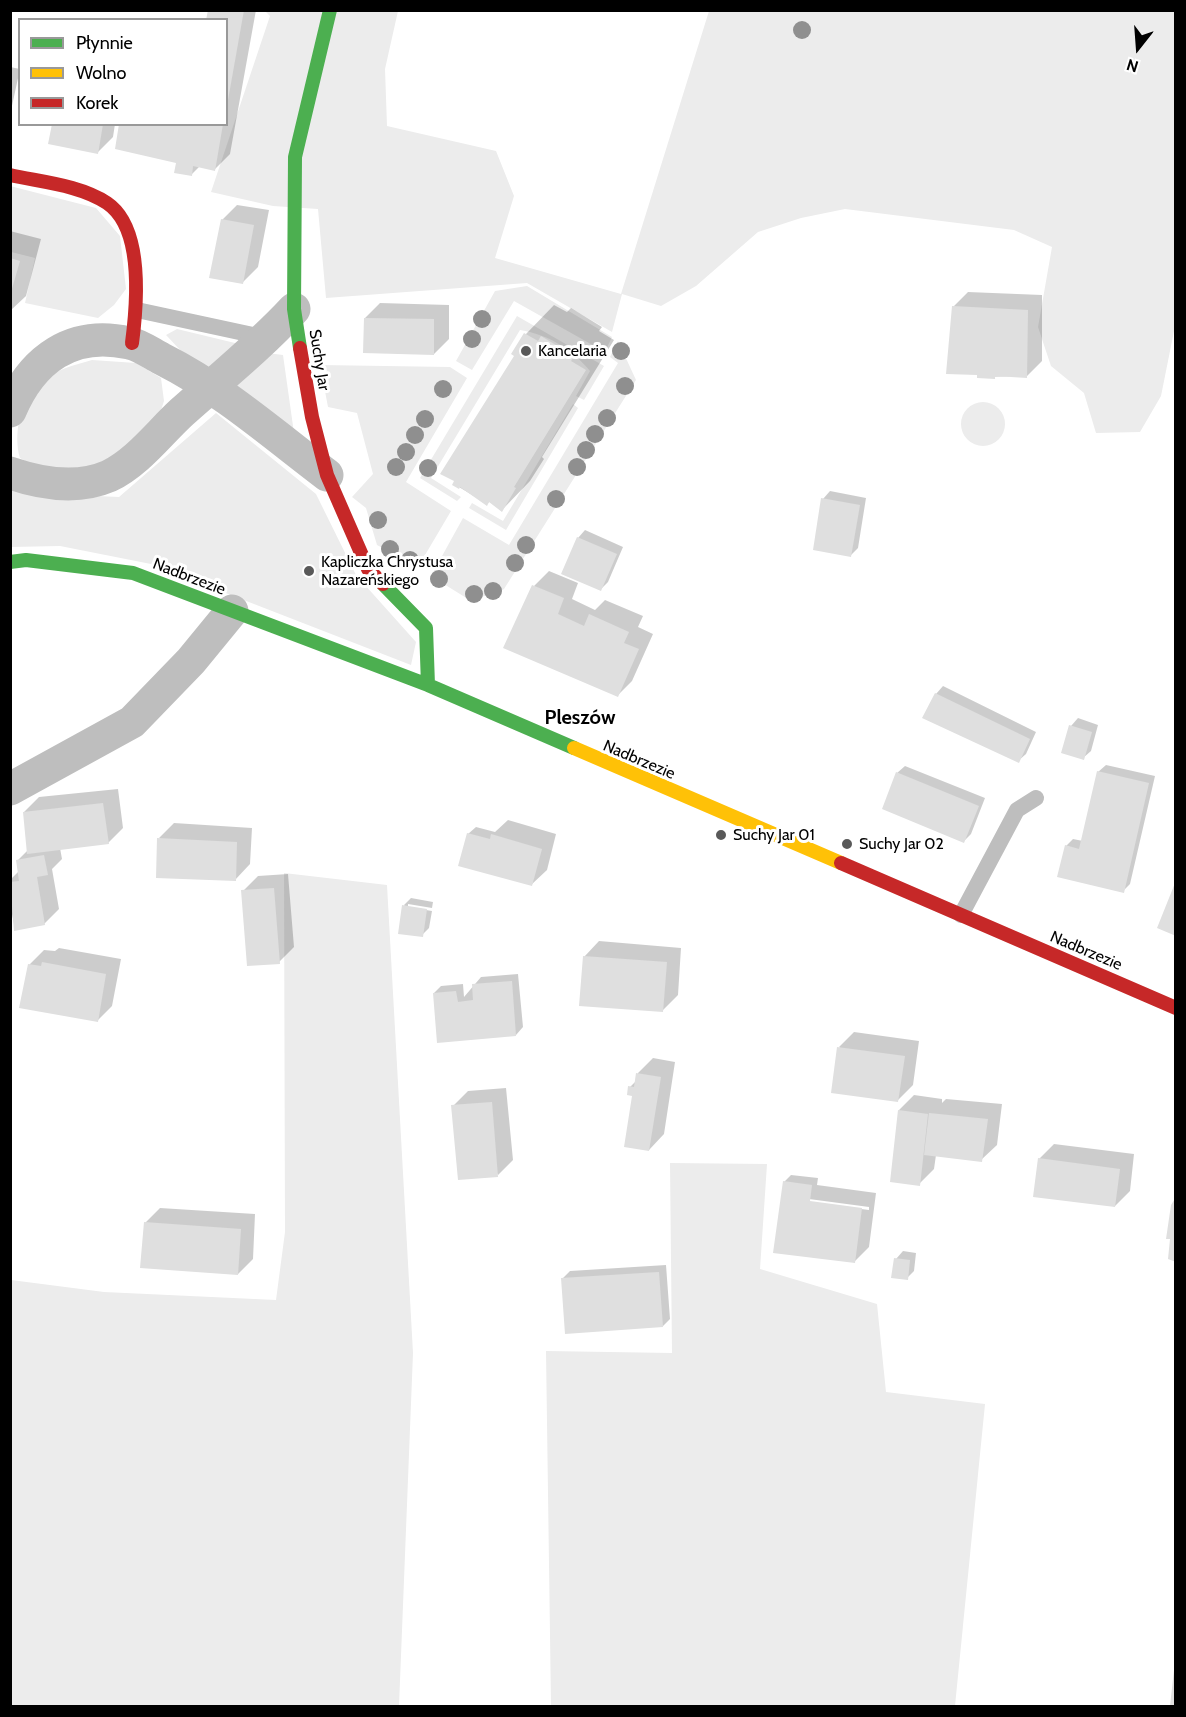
<!DOCTYPE html>
<meta charset="utf-8">
<style>
body{margin:0}
#map{position:relative;width:1186px;height:1717px;overflow:hidden;background:#fff;font-family:Cabin,sans-serif}
canvas{display:block}
.frame{position:absolute;inset:0;border:12px solid #000;pointer-events:none}
.legend{position:absolute;left:18px;top:18px;width:210px;height:108px;box-sizing:border-box;background:#fff;border:2px solid #999;margin:0;padding:8px 10px;list-style:none;font-size:18px;color:#000}
.legend li{display:flex;align-items:center;gap:12px;height:30px}
.legend b{width:30px;border:2px solid #999}
.north{position:absolute;left:1108px;top:18px;width:60px;height:60px;-webkit-text-stroke:4px #fff;paint-order:stroke;rotate:197deg;font-size:16px;font-weight:700;line-height:24px;text-align:center;color:#000}
.north::after{content:'';display:block;margin:auto;width:21px;height:27px;background:#000;clip-path:polygon(50% 0,100% 100%,50% 72%,0 100%)}
</style>
<div id="map">
<canvas width="1186" height="1717"></canvas>
<div class="frame"></div>
<ul class="legend">
<li><b style="height:8px;background:#4caf50"></b>Płynnie</li>
<li><b style="height:8px;background:#ffc107"></b>Wolno</li>
<li><b style="height:8px;background:#c62828"></b>Korek</li>
</ul>
<div class="north">N</div>
</div>
<script>
const c = document.querySelector('canvas').getContext('2d');
c.lineJoin = 'round';
function fillPath(path, color) { c.fillStyle = color; c.fill(path, 'evenodd'); }
function stroke(path, color, width, dash) { c.strokeStyle = color; c.lineWidth = width; c.lineCap = dash ? 'butt' : 'round'; c.setLineDash(dash || []); c.stroke(path); }
function drawText(font, color, halo, rows, align = 'center') {
  c.font = font + ' Cabin,sans-serif'; c.lineWidth = 6; c.setLineDash([]); c.textBaseline = 'middle'; c.strokeStyle = halo; c.fillStyle = color; for (const [text, x, y, turn = 0] of rows) {
    c.save(); c.translate(x, y); c.rotate((+turn || 0) * Math.PI / 180); c.textAlign = isNaN(turn) ? turn : align; if (halo) c.strokeText(text, 0, 0); c.fillText(text, 0, 0); c.restore();
  }
}
fillPath(new Path2D(`
 M 265,11 L 398,11 L 385,69 L 387,126 L 496,151 L 514,196 L 495,258 L 621,294 L 709,11 L 1175,11 L 1175,326 L 1161,396 L 1140,432 L 1096,433 L 1084,393 L 1051,366 L 1038,327 L 1052,247 L 1014,230 L 845,209 L 801,218 L 758,232 L 696,286 L 661,306 L 622,294 L 612,332 L 527,283 L 326,298 L 318,209 L 273,206 L 211,192 L 270,16 Z
 M 10,186 L 96,208 L 120,236 L 126,289 L 114,305 L 98,318 L 25,303 L 35,258 L 11,252 Z
 M 527,286 L 612,337 L 605,352 L 514,301 L 472,370 L 456,361 L 495,291 Z
 M 517,316 L 604,366 L 584,400 L 576,396 L 590,371 C 572,349 549,335 520,330 L 431,478 L 461,497 L 457,501 L 420,478 Z
 M 177,329 L 235,343 L 239,345 L 208,368 L 182,352 L 166,335 Z
 M 618,341 L 636,380 L 504,589 L 496,594 L 468,599 L 431,576 L 463,518 L 509,545 L 618,363 L 610,357 Z
 M 267,353 L 283,355 L 294,433 L 233,385 Z
 M 92,360 L 136,363 L 161,378 L 164,401 L 160,413 L 137,442 L 91,470 L 37,468 L 20,458 C 13,434 20,401 40,383 C 54,370 74,365 92,360 Z
 M 320,365 L 450,367 L 467,378 L 406,482 L 451,511 L 418,567 L 377,545 L 366,508 L 352,497 L 373,474 L 357,413 L 328,407 Z
 M961 424a22 22 0 1 1 44 0a22 22 0 1 1-44 0Z
 M 573,404 L 578,408 L 506,530 L 469,508 L 472,503 L 503,521 Z
 M 216,413 L 316,494 L 356,575 L 416,642 L 411,665 L 151,564 L 60,546 L 11,547 L 10,487 L 54,494 L 119,497 Z
 M 284,873 L 387,885 L 413,1353 L 399,1706 L 11,1706 L 11,1280 L 104,1292 L 276,1300 L 285,1232 Z
 M 670,1163 L 767,1164 L 760,1269 L 877,1304 L 886,1392 L 985,1404 L 955,1706 L 551,1706 L 546,1351 L 672,1353 Z`), '#ececec');
fillPath(new Path2D(`
 M 210,10 L 256,10 L 230,154 L 215,169 L 200,166 L 192,174 L 177,162 L 116,148 L 120,124 L 226,124 L 226,20 Z
 M 10,67 L 20,69 L 10,115 Z
 M 54,124 L 115,124 L 113,137 L 98,152 Z
 M 237,205 L 269,210 L 258,267 L 243,282 L 222,220 Z
 M 10,231 L 41,239 L 26,296 L 10,311 Z
 M 968,292 L 1042,295 L 1042,361 L 1027,376 L 978,377 L 953,307 Z
 M 380,303 L 449,305 L 449,339 L 434,354 L 365,318 Z
 M 554,305 L 567,312 L 571,308 L 602,327 L 599,331 L 614,340 L 542,457 L 544,459 L 530,481 L 502,510 L 490,501 L 487,504 L 454,484 L 516,355 L 513,354 L 526,334 Z
 M 830,491 L 866,498 L 858,548 L 851,555 L 823,499 Z
 M 585,530 L 623,547 L 608,582 L 601,589 L 578,538 Z
 M 549,571 L 578,583 L 572,599 L 595,610 L 605,600 L 643,616 L 638,627 L 653,634 L 632,681 L 617,696 L 534,586 Z
 M 943,686 L 1036,732 L 1026,754 L 1018,761 L 936,694 Z
 M 1078,718 L 1098,725 L 1091,751 L 1083,758 L 1071,726 Z
 M 1106,765 L 1155,776 L 1130,884 L 1123,891 L 1066,846 L 1073,839 L 1083,841 L 1098,772 Z
 M 905,766 L 985,798 L 971,834 L 964,841 L 897,773 Z
 M 118,789 L 123,828 L 108,843 L 60,848 L 62,859 L 52,869 L 59,909 L 44,924 L 15,929 L 10,904 L 10,880 L 19,871 L 17,861 L 28,850 L 24,812 L 39,797 Z
 M 508,820 L 556,834 L 547,870 L 531,885 L 468,834 L 476,827 L 495,832 Z
 M 174,823 L 252,828 L 250,864 L 235,880 L 159,838 Z
 M 288,874 L 294,947 L 279,962 L 243,891 L 258,876 Z
 M 411,898 L 433,902 L 432,908 L 408,904 L 408,907 L 432,911 L 429,928 L 422,935 L 404,905 Z
 M 599,941 L 681,948 L 678,995 L 663,1010 L 584,957 Z
 M 59,948 L 121,959 L 112,1006 L 97,1021 L 29,965 L 44,950 L 55,951 Z
 M 518,974 L 523,1027 L 516,1035 L 434,993 L 441,986 L 463,984 L 464,997 L 481,977 Z
 M 854,1032 L 919,1041 L 913,1085 L 898,1100 L 839,1047 Z
 M 653,1058 L 675,1062 L 664,1134 L 649,1150 L 630,1087 L 637,1080 L 638,1073 Z
 M 506,1088 L 513,1160 L 498,1175 L 453,1106 L 468,1091 Z
 M 914,1095 L 942,1099 L 942,1103 L 946,1099 L 1002,1104 L 997,1145 L 981,1160 L 936,1155 L 934,1169 L 919,1184 L 899,1110 Z
 M 1054,1144 L 1134,1154 L 1130,1191 L 1115,1206 L 1039,1159 Z
 M 791,1175 L 818,1178 L 817,1185 L 876,1193 L 869,1247 L 854,1262 L 784,1182 ZM 809,1199 L 869,1207 L 869,1210 L 807,1202 Z
 M 160,1208 L 255,1214 L 253,1259 L 238,1274 L 145,1223 Z
 M 903,1251 L 916,1253 L 914,1271 L 907,1278 L 896,1259 Z
 M 666,1265 L 670,1319 L 663,1326 L 563,1278 L 570,1271 Z`), '#0003');
fillPath(new Path2D(`
 M 208,10 L 244,10 L 228,100 L 226,20 L 206,20 Z
 M 52,124 L 103,124 L 98,154 L 48,144 Z
 M 119,124 L 223,124 L 215,171 L 193,166 L 192,176 L 174,173 L 176,163 L 115,149 Z
 M 221,219 L 254,225 L 243,284 L 209,278 Z
 M 10,258 L 20,261 L 11,292 L 10,292 Z
 M 952,306 L 1028,310 L 1027,378 L 995,376 L 995,379 L 977,378 L 977,375 L 946,374 Z
 M 364,318 L 434,319 L 434,355 L 363,353 Z
 M 524,333 L 538,341 L 541,336 L 574,356 L 571,361 L 586,370 L 514,487 L 516,488 L 502,512 L 489,502 L 487,506 L 460,487 L 459,489 L 452,485 L 454,481 L 440,474 L 514,356 L 511,354 Z
 M 821,498 L 860,505 L 851,557 L 813,550 Z
 M 577,537 L 617,554 L 601,591 L 561,574 Z
 M 532,585 L 564,598 L 558,614 L 584,626 L 589,614 L 629,632 L 624,643 L 639,649 L 618,697 L 503,648 Z
 M 935,693 L 1030,739 L 1019,763 L 922,718 Z
 M 1069,725 L 1092,732 L 1084,760 L 1061,753 Z
 M 1097,771 L 1149,783 L 1124,893 L 1057,877 L 1065,845 L 1079,849 Z
 M 896,772 L 979,806 L 964,843 L 882,809 Z
 M 103,803 L 109,844 L 27,854 L 23,812 Z
 M 467,833 L 490,839 L 491,834 L 542,849 L 532,886 L 458,866 Z
 M 157,838 L 237,842 L 236,881 L 156,878 Z
 M 44,855 L 48,875 L 37,877 L 45,925 L 14,931 L 10,882 L 19,881 L 16,860 Z
 M 1175,883 L 1176,883 L 1176,936 L 1157,928 Z
 M 274,888 L 280,964 L 247,966 L 241,890 Z
 M 402,905 L 427,909 L 423,937 L 398,934 Z
 M 583,956 L 667,962 L 663,1012 L 579,1006 Z
 M 42,962 L 106,974 L 98,1022 L 19,1008 L 28,964 L 41,966 Z
 M 512,981 L 516,1036 L 437,1043 L 433,993 L 456,991 L 458,1002 L 473,1000 L 472,984 Z
 M 837,1047 L 905,1056 L 898,1102 L 831,1093 Z
 M 636,1073 L 661,1077 L 649,1151 L 624,1147 L 632,1096 L 627,1095 L 628,1086 L 634,1087 Z
 M 492,1102 L 498,1177 L 458,1180 L 451,1105 Z
 M 898,1110 L 928,1114 L 920,1186 L 890,1182 Z
 M 929,1113 L 988,1119 L 982,1162 L 924,1155 Z
 M 1038,1158 L 1120,1169 L 1115,1207 L 1033,1197 Z
 M 783,1181 L 812,1185 L 810,1201 L 862,1208 L 855,1263 L 773,1253 Z
 M 1176,1197 L 1176,1262 L 1168,1259 L 1170,1239 L 1166,1239 L 1171,1205 Z
 M 144,1222 L 241,1229 L 238,1275 L 140,1268 Z
 M 894,1258 L 910,1260 L 908,1280 L 891,1278 Z
 M 659,1272 L 663,1327 L 565,1334 L 561,1278 Z
 M 1174,1670 L 1176,1706 L 1170,1706 Z`), '#dfdfdf');
stroke(new Path2D(`
 M 137,310 L 267,338
 M 961,915 L 1017,810 L 1036,798`), '#bebebe', 16);
stroke(new Path2D(`
 M 10,411 C 32,359 72,330 129,343 C 140,345 152,354 162,359 C 222,389 274,435 327,475
 M 10,473 C 42,484 77,490 109,476 C 138,462 159,433 182,412 C 220,378 259,347 294,309
 M 10,789 L 132,722 L 191,661 L 232,611`), '#bebebe', 33);
stroke(new Path2D(`
 M 300,348 L 294,309 L 295,157 L 330,10
 M 10,562 L 26,560 L 133,573 L 428,685 L 574,748
 M 383,584 L 426,628 L 428,685`), '#4caf50', 14);
stroke(new Path2D(`
 M 574,748 L 841,863`), '#ffc107', 14);
stroke(new Path2D(`
 M 10,175 C 41,182 80,185 107,203 C 144,228 137,305 132,343
 M 300,348 L 312,417 L 327,475 L 368,569 L 383,584
 M 841,863 L 1176,1008`), '#c62828', 14);
c.fillStyle = '#8f8f8f';
for (const [x, y] of [
 [802,30],
 [482,319],
 [472,339],
 [621,351],
 [625,386],
 [443,389],
 [607,418],
 [425,419],
 [595,434],
 [415,435],
 [586,450],
 [406,452],
 [396,467],
 [577,467],
 [428,468],
 [556,499],
 [378,520],
 [526,545],
 [390,549],
 [410,560],
 [515,563],
 [439,579],
 [493,591],
 [474,594]
]) { c.beginPath(); c.arc(x, y, 9, 0, 2 * Math.PI); c.fill(); }
for (const [x, y, r, color] of [
 [526,351,6,"#595959"],
 [309,571,6,"#595959"],
 [721,835,6,"#595959"],
 [847,844,6,"#595959"]
]) { const dot = new Path2D(); dot.arc(x, y, r, 0, 2 * Math.PI); c.fillStyle = color; c.fill(dot); stroke(dot, '#fff', 2); }
drawText('16px', '#000', '#fff', [
 ["Kancelaria",538,351],
 ["Kapliczka Chrystusa",321,562],
 ["Nazareńskiego",321,580],
 ["Suchy Jar 01",733,835],
 ["Suchy Jar 02",859,844]
], 'left');
drawText('16px', '#000', '#fff', [
 ["Suchy Jar",319,360,81],
 ["Nadbrzezie",189,577,21],
 ["Nadbrzezie",639,760,23],
 ["Nadbrzezie",1086,951,23]
]);
drawText('bold 20px', '#000', '#fff', [
 ["Pleszów",580,718]
]);
</script>
